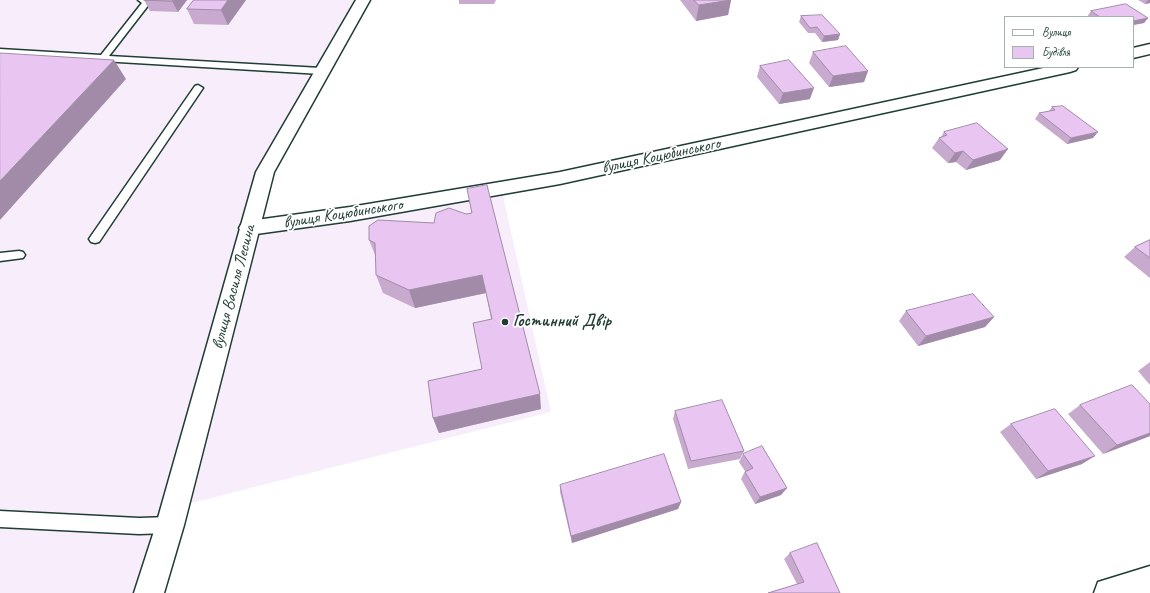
<!DOCTYPE html>
<meta charset="utf-8">
<style>
body{margin:0}
#map{position:relative;width:1150px;height:593px;overflow:hidden;background:#fff;font-family:Caveat,sans-serif}
canvas{display:block}
.legend{position:absolute;left:1004px;top:16px;width:130px;height:52px;box-sizing:border-box;background:#fff;border:1px solid #a5b1ae;margin:0;padding:5px 7px;list-style:none;font-size:12px;color:#1f3d34}
.legend li{display:flex;align-items:center;gap:8px;height:20px}
.legend b{width:20px;border:1px solid #a5b1ae}
</style>
<div id="map">
<canvas width="1150" height="593"></canvas>
<ul class="legend">
<li><b style="height:5px;background:#fff"></b>Вулиця</li>
<li><b style="height:11px;background:#e8c6f1"></b>Будівля</li>
</ul>
</div>
<script>
const c = document.querySelector('canvas').getContext('2d');
c.lineJoin = 'round';
function fillPath(path, color) { c.fillStyle = color; c.fill(path, 'evenodd'); }
function stroke(path, color, width, dash) { c.strokeStyle = color; c.lineWidth = width; c.lineCap = dash ? 'butt' : 'round'; c.setLineDash(dash || []); c.stroke(path); }
function drawText(font, color, halo, rows, align = 'center') {
  c.font = font + ' Caveat,sans-serif'; c.lineWidth = 3.5; c.setLineDash([]); c.textBaseline = 'middle'; c.strokeStyle = halo; c.fillStyle = color; for (const [text, x, y, turn = 0] of rows) {
    c.save(); c.translate(x, y); c.rotate((+turn || 0) * Math.PI / 180); c.textAlign = isNaN(turn) ? turn : align; if (halo) c.strokeText(text, 0, 0); c.fillText(text, 0, 0); c.restore();
  }
}
fillPath(new Path2D(`
 M 0,0 L 359,0 L 262,172 L 245,233 L 502,191 L 551,412 L 168,509 L 140,593 L 0,593 Z`), '#f8eefb');
const lane = new Path2D(`
 M 138,0 L 147,0 L 150,3 L 109,56 L 321,68 L 325,71 L 321,74 L 0,55 L 0,49 L 101,55 L 142,3 Z
 M 198,85 L 203,88 L 99,242 L 95,243 L 91,242 L 89,239 L 91,236 L 195,86 Z
 M 19,251 L 23,252 L 25,255 L 23,258 L 0,261 L 0,253 Z
 M 0,511 L 139,518 L 170,517 L 175,520 L 178,525 L 175,530 L 170,533 L 139,534 L 0,527 Z`);
const street = new Path2D(`
 M 1150,44 L 1150,54 L 1133,58 L 1133,48 Z
 M 1048,67 L 1078,67 L 1076,70 L 1070,72 L 560,184 L 350,221 L 249,235 L 242,233 L 239,228 L 242,223 L 249,221 L 350,207 L 560,172 Z
 M 1150,566 L 1150,593 L 1094,593 L 1098,582 Z`);
const secondary = new Path2D(`
 M 356,0 L 370,0 L 274,172 L 184,525 L 164,593 L 134,593 L 156,525 L 256,172 Z`);
stroke(lane, '#1f3d34', 3);
stroke(street, '#1f3d34', 3);
stroke(secondary, '#1f3d34', 3);
fillPath(lane, '#fff');
fillPath(street, '#fff');
fillPath(secondary, '#fff');
fillPath(new Path2D(`
 M 144,0 L 187,0 L 178,12 L 150,11 Z
 M 194,0 L 246,0 L 228,25 L 194,24 L 187,9 Z
 M 459,0 L 496,0 L 494,4 L 459,4 Z
 M 680,0 L 731,0 L 728,15 L 696,21 Z
 M 1138,0 L 1150,0 L 1150,3 L 1145,4 Z
 M 1091,11 L 1148,18 L 1144,23 L 1133,25 L 1133,17 L 1087,17 Z
 M 801,16 L 840,34 L 838,40 L 822,42 L 815,33 L 808,33 L 799,22 Z
 M 813,52 L 868,71 L 864,82 L 829,87 L 809,63 Z
 M 760,66 L 810,99 L 779,104 L 757,77 Z
 M 1052,107 L 1093,138 L 1067,144 L 1035,119 L 1039,113 L 1049,111 Z
 M 944,132 L 1000,160 L 966,170 L 956,162 L 948,163 L 932,148 L 939,138 L 941,137 Z
 M 467,189 L 541,409 L 439,433 L 433,418 L 482,369 L 491,319 L 486,293 L 415,308 L 383,293 L 376,275 L 376,257 L 369,240 L 472,213 Z
 M 1150,240 L 1150,278 L 1124,257 L 1135,247 Z
 M 906,311 L 994,317 L 985,327 L 918,346 L 899,321 Z
 M 1150,362 L 1150,385 L 1138,371 Z
 M 1150,404 L 1150,436 L 1103,454 L 1068,414 L 1080,405 Z
 M 675,411 L 744,451 L 740,459 L 688,469 L 673,419 Z
 M 1011,424 L 1082,464 L 1036,479 L 1000,432 Z
 M 743,454 L 787,488 L 781,495 L 755,504 L 741,479 L 745,471 L 739,462 Z
 M 560,485 L 681,502 L 678,509 L 572,543 L 560,492 Z
 M 790,553 L 840,593 L 797,584 L 784,559 Z`), '#c8aacf');
fillPath(new Path2D(`
 M 173,0 L 187,0 L 178,12 L 172,1 Z
 M 228,0 L 246,0 L 228,25 L 221,10 Z
 M 731,0 L 728,15 L 696,21 L 699,5 Z
 M 1148,0 L 1150,0 L 1150,3 L 1145,4 Z
 M 1148,18 L 1144,23 L 1133,25 L 1133,21 Z
 M 840,34 L 838,40 L 822,42 L 824,36 Z
 M 114,60 L 126,79 L 0,220 L 0,181 Z
 M 868,71 L 864,82 L 829,87 L 833,76 Z
 M 814,88 L 810,99 L 779,104 L 783,93 Z
 M 1098,132 L 1093,138 L 1067,144 L 1071,138 Z
 M 1008,149 L 1000,160 L 966,170 L 973,160 Z
 M 963,151 L 956,162 L 948,163 L 955,153 Z
 M 482,275 L 486,293 L 415,308 L 409,290 Z
 M 994,317 L 985,327 L 918,346 L 926,336 Z
 M 540,394 L 541,409 L 439,433 L 433,418 Z
 M 1150,433 L 1150,436 L 1103,454 L 1117,445 Z
 M 1095,456 L 1082,464 L 1036,479 L 1048,471 Z
 M 787,488 L 781,495 L 755,504 L 760,497 Z
 M 681,502 L 678,509 L 572,543 L 571,536 Z`), '#a28ba9');
const building = new Path2D(`
 M 144,0 L 173,0 L 172,1 Z
 M 194,0 L 228,0 L 221,10 L 187,9 Z
 M 694,0 L 731,0 L 699,5 Z
 M 1126,4 L 1148,18 L 1133,21 L 1133,17 L 1100,17 L 1091,11 Z
 M 822,15 L 840,34 L 824,36 L 817,27 L 810,28 L 801,16 Z
 M 846,46 L 868,71 L 833,76 L 813,52 Z
 M 0,53 L 114,60 L 0,181 Z
 M 789,60 L 814,88 L 783,93 L 760,66 Z
 M 1063,106 L 1098,132 L 1071,138 L 1039,113 L 1055,110 L 1052,107 Z
 M 977,123 L 1008,149 L 973,160 L 963,151 L 955,153 L 939,138 L 947,135 L 944,132 Z
 M 487,185 L 540,394 L 433,418 L 428,381 L 482,369 L 473,323 L 492,319 L 482,275 L 409,290 L 376,275 L 375,243 L 369,240 L 369,226 L 378,220 L 434,223 L 436,213 L 449,208 L 466,214 L 472,213 L 467,189 Z
 M 1150,240 L 1150,258 L 1135,247 Z
 M 973,294 L 994,317 L 926,336 L 906,311 Z
 M 1132,385 L 1150,404 L 1150,433 L 1117,445 L 1080,405 Z
 M 722,400 L 744,451 L 691,461 L 675,411 Z
 M 1055,409 L 1095,456 L 1048,471 L 1011,424 Z
 M 762,446 L 787,488 L 760,497 L 745,472 L 753,468 L 743,454 Z
 M 664,454 L 681,502 L 571,536 L 560,485 Z
 M 817,543 L 840,593 L 768,593 L 804,582 L 790,553 Z`);
fillPath(building, '#e8c6f1');
stroke(building, '#a28ba9', 1);
for (const [x, y, r, color] of [
 [505,322,4,"#1f3d34"]
]) { const dot = new Path2D(); dot.arc(x, y, r, 0, 2 * Math.PI); c.fillStyle = color; c.fill(dot); stroke(dot, '#fff', 1.5); }
drawText('17px', '#1f3d34', '#fff', [
 ["вулиця Коцюбинського",661,156,-12],
 ["вулиця Коцюбинського",343,214,-9],
 ["вулиця Василя Лесина",234,287,-75]
]);
drawText('bold 17px', '#1f3d34', '#fff', [
 ["Гостинний Двір",513,322]
], 'left');
</script>
